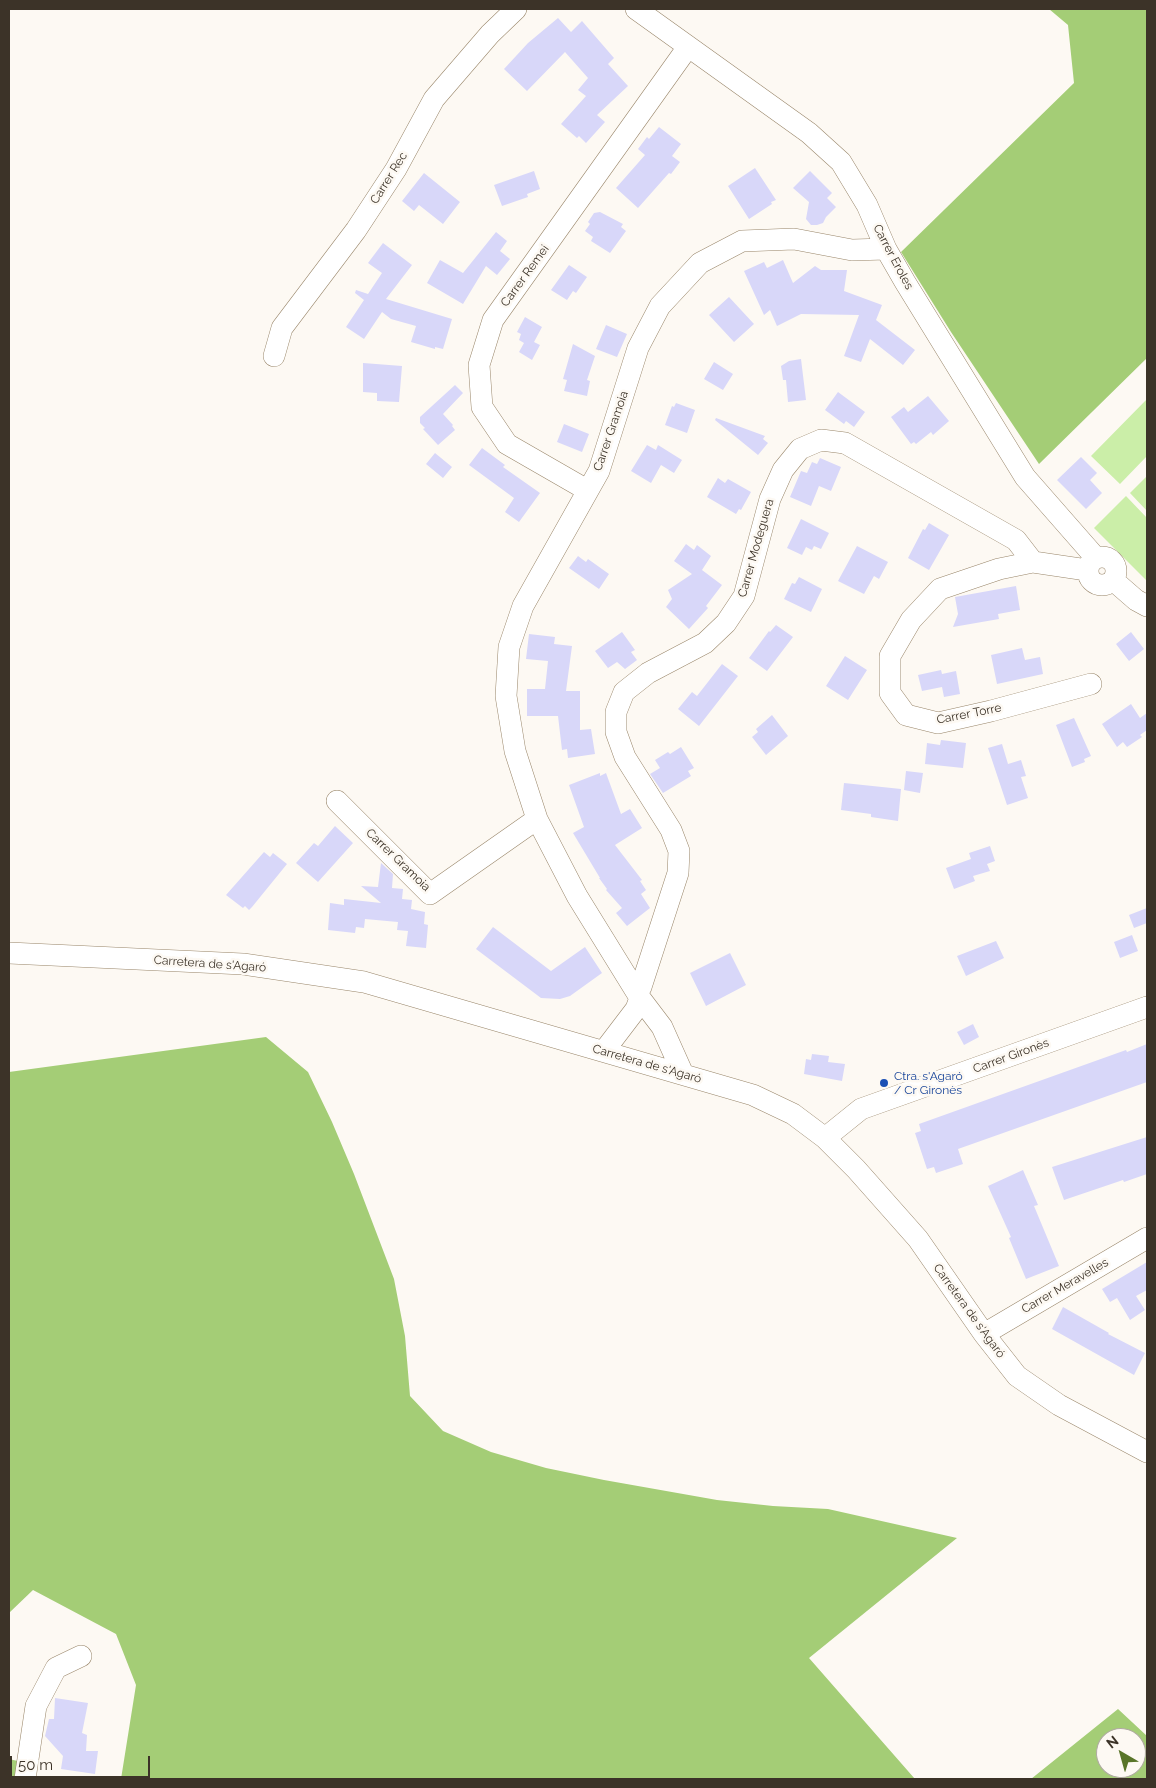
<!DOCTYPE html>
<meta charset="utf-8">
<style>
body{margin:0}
#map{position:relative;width:1156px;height:1788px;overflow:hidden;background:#fdf9f3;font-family:Raleway,sans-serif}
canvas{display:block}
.frame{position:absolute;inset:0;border:10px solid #3c3328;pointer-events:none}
.north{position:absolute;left:1096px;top:1728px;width:50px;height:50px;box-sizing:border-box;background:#fdf9f3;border:1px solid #b0aaa2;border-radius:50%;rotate:322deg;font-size:14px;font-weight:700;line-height:20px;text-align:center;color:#3c3328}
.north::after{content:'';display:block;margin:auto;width:18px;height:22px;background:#597529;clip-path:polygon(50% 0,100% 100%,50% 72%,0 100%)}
.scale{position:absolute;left:10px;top:1756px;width:140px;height:22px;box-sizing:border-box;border:2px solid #3c3328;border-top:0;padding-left:6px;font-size:15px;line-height:18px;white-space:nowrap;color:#3c3328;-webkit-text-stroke:4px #fdf9f3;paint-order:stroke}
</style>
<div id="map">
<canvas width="1156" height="1788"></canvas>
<div class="frame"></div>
<div class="north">N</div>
<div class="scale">50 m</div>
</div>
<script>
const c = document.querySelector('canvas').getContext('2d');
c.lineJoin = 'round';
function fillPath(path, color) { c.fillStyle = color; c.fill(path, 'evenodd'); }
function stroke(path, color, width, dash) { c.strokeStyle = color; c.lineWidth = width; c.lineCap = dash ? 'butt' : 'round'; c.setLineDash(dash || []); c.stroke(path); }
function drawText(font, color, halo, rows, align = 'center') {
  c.font = font + ' Raleway,sans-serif'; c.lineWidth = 5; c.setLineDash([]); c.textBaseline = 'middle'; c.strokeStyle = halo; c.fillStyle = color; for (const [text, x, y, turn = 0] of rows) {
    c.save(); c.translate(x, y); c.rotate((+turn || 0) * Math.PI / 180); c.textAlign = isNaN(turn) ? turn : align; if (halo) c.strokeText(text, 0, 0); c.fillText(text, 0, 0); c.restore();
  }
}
fillPath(new Path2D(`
 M 1147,399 L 1147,456 L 1120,484 L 1091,456 Z
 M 1147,476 L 1147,511 L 1130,493 Z
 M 1126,496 L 1147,518 L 1147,581 L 1094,528 Z`), '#cbeea8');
fillPath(new Path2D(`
 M 1049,9 L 1147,9 L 1147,358 L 1039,464 L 951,332 L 901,252 L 1074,83 L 1068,25 Z
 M 266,1037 L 308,1072 L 332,1122 L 354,1174 L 394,1279 L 405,1336 L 410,1396 L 443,1431 L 491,1452 L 546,1468 L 604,1480 L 717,1500 L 773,1506 L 828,1509 L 957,1538 L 809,1658 L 915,1779 L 121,1779 L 136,1685 L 116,1634 L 33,1590 L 9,1613 L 9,1072 Z
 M 1118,1709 L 1147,1736 L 1147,1779 L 1031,1779 ZM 1106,1738 L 1136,1738 L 1136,1768 L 1106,1768 Z
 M 9,1759 L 22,1762 L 19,1779 L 9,1779 Z`), '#a4cd76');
fillPath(new Path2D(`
 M 558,18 L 571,32 L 582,21 L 614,58 L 608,64 L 628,86 L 597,115 L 605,122 L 586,143 L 579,136 L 577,138 L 561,124 L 586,96 L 578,90 L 588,78 L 565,52 L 527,91 L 504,69 L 528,43 Z
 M 659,127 L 681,144 L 672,156 L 680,162 L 671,174 L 669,173 L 638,208 L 616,188 L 645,155 L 638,149 L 647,137 L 649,139 Z
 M 755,168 L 776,200 L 771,202 L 772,204 L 749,219 L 728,186 Z
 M 534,171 L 540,189 L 527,194 L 528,197 L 502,206 L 494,185 Z
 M 810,171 L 832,193 L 827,198 L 836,207 L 826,217 L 823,223 L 817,225 L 811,225 L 806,219 L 809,202 L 793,188 Z
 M 424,173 L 460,202 L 443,224 L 419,205 L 414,211 L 402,201 Z
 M 600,212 L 623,224 L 621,227 L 626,231 L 610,253 L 591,241 L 593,237 L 585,231 L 590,224 L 588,222 L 594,213 Z
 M 496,232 L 507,241 L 500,251 L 510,259 L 497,275 L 486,266 L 463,304 L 427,283 L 440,260 L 463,273 Z
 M 383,243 L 412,265 L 386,299 L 452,319 L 443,349 L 435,347 L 435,349 L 411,342 L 416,326 L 391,319 L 382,312 L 364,339 L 346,327 L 364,300 L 355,293 L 356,290 L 368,294 L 382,273 L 368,263 Z
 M 783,260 L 793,283 L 815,266 L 821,270 L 847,270 L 844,291 L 882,305 L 876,320 L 915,350 L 903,365 L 870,339 L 861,362 L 844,356 L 859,315 L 801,314 L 777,326 L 770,310 L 764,315 L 744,271 L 764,262 L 767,268 Z
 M 569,265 L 587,277 L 576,293 L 573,291 L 567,300 L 551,290 Z
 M 729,297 L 754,324 L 734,342 L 709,315 Z
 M 525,317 L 542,327 L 534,342 L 540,345 L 532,360 L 519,352 L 524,343 L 519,340 L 521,334 L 517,332 Z
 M 606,325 L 627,334 L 617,357 L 596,349 Z
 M 573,344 L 595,356 L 587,380 L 590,381 L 587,396 L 564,391 L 567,380 L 563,379 Z
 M 801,359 L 806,400 L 788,402 L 786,380 L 783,380 L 781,366 L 789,361 Z
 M 714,362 L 733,374 L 723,390 L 704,379 Z
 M 363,363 L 402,366 L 399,402 L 377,401 L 377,393 L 363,392 Z
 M 455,385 L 463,393 L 443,414 L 453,425 L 452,426 L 455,430 L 438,445 L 423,429 L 425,428 L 420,423 L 420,417 Z
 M 838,392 L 865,412 L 854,427 L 846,421 L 844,424 L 825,410 Z
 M 928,396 L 949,421 L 933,435 L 931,432 L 916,444 L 914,442 L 911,444 L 891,417 L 904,407 L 908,412 Z
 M 676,403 L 695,410 L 687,433 L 665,425 L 672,406 L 674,407 Z
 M 716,418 L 765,436 L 763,439 L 768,443 L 758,455 L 715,420 Z
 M 564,424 L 589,434 L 582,452 L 557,442 Z
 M 647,445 L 656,450 L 658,445 L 682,460 L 674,473 L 661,465 L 651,483 L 631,471 Z
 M 482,448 L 505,465 L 503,467 L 540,493 L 519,522 L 505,512 L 514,498 L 469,465 Z
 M 435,453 L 452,467 L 443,478 L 426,464 Z
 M 1081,457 L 1097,473 L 1090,480 L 1102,493 L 1086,509 L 1057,480 Z
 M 820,458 L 841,467 L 831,491 L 819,486 L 811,506 L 790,497 L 801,471 L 807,473 L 812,462 L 817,464 Z
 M 718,478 L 725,483 L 728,479 L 751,492 L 741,510 L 739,509 L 736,514 L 707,497 Z
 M 801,519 L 829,533 L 821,549 L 814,546 L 812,550 L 806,547 L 802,555 L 787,548 Z
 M 929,523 L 949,535 L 929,570 L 908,558 L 923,529 L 925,530 Z
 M 686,544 L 694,550 L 697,545 L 711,556 L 702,570 L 722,585 L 706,606 L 708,608 L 689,629 L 666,607 L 672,599 L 668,590 L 692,574 L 674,561 Z
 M 857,546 L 888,562 L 879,579 L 874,576 L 864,594 L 838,581 Z
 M 578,556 L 586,562 L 588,559 L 609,574 L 599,589 L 569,568 Z
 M 799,577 L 822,589 L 811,612 L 784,599 L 792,583 L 795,584 Z
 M 1016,586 L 1020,610 L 998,614 L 999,619 L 953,627 L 958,614 L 955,597 Z
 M 776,625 L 793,637 L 767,671 L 749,658 L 769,631 L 770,632 Z
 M 622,632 L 635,650 L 631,652 L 637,660 L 625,669 L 617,662 L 608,668 L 595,651 Z
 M 1131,632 L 1144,649 L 1129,661 L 1116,644 Z
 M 529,634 L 555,637 L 554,644 L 572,646 L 566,691 L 580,691 L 580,730 L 591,729 L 595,754 L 568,758 L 567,749 L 562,750 L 558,716 L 527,716 L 527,689 L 545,689 L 548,661 L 526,659 Z
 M 1022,648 L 1025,660 L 1040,657 L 1043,674 L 997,684 L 991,655 Z
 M 845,656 L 867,670 L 848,700 L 826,686 Z
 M 722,664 L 738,676 L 699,726 L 678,709 L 692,692 L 697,696 Z
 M 941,670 L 942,674 L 956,671 L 960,694 L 944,697 L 942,687 L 922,691 L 918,675 Z
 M 1131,704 L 1140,718 L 1147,713 L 1147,730 L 1140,735 L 1142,737 L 1127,747 L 1123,742 L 1117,747 L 1102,724 Z
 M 772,715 L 788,736 L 766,755 L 752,737 L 758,732 L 756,729 Z
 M 1074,718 L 1091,756 L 1084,759 L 1085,762 L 1072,767 L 1056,725 Z
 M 941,740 L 966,743 L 963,768 L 925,764 L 927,743 L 940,745 Z
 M 1002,744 L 1008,764 L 1021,760 L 1026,776 L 1021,777 L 1028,798 L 1007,805 L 988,748 Z
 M 681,747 L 694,768 L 688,771 L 691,776 L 663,793 L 650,774 L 660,768 L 655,760 L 668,752 L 670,754 Z
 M 906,771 L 923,773 L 920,793 L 904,790 Z
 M 600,773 L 600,776 L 606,773 L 621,814 L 630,809 L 642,828 L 615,845 L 642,880 L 640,881 L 646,890 L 641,894 L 650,908 L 627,926 L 616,913 L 622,908 L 606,890 L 607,889 L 599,878 L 600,878 L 573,833 L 584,827 L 569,785 Z
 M 844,783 L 901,789 L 898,821 L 871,817 L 871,814 L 841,810 Z
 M 335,826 L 353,843 L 318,882 L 296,863 L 314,843 L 318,846 Z
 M 990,846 L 995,861 L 987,864 L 990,871 L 973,876 L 975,881 L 954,889 L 946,868 L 971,859 L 969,853 Z
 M 264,852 L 270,857 L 273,853 L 287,864 L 252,907 L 249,910 L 245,906 L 243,908 L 226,895 Z
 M 381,863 L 393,874 L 392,888 L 403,889 L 402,899 L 412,900 L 411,909 L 425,912 L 424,924 L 428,925 L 426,948 L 406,946 L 408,931 L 397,930 L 398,922 L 365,919 L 364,928 L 356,927 L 355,933 L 328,930 L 330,903 L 344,905 L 344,899 L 381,903 L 361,886 L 378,887 Z
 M 1147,908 L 1147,923 L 1134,928 L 1129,915 Z
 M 493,927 L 551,971 L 585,947 L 602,973 L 570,996 L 560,999 L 541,998 L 476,949 Z
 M 1132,935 L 1138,951 L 1120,958 L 1114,942 Z
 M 996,941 L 1004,958 L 966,976 L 957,956 Z
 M 730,953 L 746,985 L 706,1006 L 690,973 Z
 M 973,1024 L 979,1037 L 964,1045 L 957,1032 Z
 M 1147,1044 L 1147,1082 L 958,1149 L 963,1164 L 936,1173 L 934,1167 L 927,1169 L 915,1133 L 921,1131 L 919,1124 L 1126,1050 L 1127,1052 Z
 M 812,1054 L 829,1056 L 828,1062 L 845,1064 L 842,1081 L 804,1074 L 806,1059 L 811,1060 Z
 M 1147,1137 L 1147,1174 L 1124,1182 L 1123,1180 L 1064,1200 L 1052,1167 Z
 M 1023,1170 L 1038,1205 L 1034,1206 L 1059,1266 L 1026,1279 L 1009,1238 L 1011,1237 L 988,1186 Z
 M 1147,1262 L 1147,1290 L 1136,1296 L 1145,1310 L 1130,1320 L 1117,1298 L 1110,1302 L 1102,1289 Z
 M 1063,1307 L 1109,1333 L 1108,1334 L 1145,1353 L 1134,1375 L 1052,1329 Z
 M 55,1698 L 88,1703 L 82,1733 L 87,1735 L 86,1751 L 98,1751 L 95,1774 L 61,1769 L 63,1756 L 45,1736 L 49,1719 L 54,1719 Z`), '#d8d7f9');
const minor = new Path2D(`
 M 636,9 L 809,133 L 841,162 L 867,205 L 886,249 L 905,282 L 1025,477 L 1096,558
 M 274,356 L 282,328 L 356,230 L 396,169 L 434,99 L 490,34 L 516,9
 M 587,490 L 507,444 L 482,407 L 479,365 L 493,320 L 688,47
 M1088 571a14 14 0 1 1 28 0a14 14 0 1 1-28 0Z
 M 1087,570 L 1033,562 L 999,569 L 940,589 L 911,620 L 890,656 L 890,693 L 906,715 L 938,723 L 991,711 L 1091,684
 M 1113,580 L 1136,600 L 1147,606
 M 337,801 L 430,894 L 537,819
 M 9,953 L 243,964 L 364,982 L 753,1095 L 793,1114 L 825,1138 L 856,1169 L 918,1239 L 984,1334 L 1017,1376 L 1059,1405 L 1147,1452
 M 637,993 L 641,987 L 678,873 L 679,851 L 671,830 L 625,757 L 616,732 L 616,712 L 624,692 L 648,673 L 705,643 L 726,623 L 744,596 L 770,499 L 783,470 L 800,449 L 821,440 L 845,443 L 1016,540 L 1033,562
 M 604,1051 L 636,1009 L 640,998
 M 683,1074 L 662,1027 L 640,998 L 577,896 L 537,819 L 515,751 L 506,696 L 509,647 L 523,606 L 599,471 L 638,348 L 660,306 L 700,263 L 742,241 L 794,239 L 852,250 L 886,249
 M 825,1138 L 861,1109 L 1147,1007
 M 984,1334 L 1147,1238
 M 25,1779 L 36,1706 L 56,1668 L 81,1656`);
stroke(minor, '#99866a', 22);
stroke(minor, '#fff', 21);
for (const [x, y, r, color] of [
 [884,1083,5,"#1a4fb4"]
]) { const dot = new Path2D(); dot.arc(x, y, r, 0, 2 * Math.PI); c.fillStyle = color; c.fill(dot); stroke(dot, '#fdf9f3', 2); }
drawText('12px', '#3c3328', '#fdf9f3', [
 ["Carrer Rec",389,178,-58],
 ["Carrer Eroles",893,257,62],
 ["Carrer Remei",525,276,-54],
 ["Carrer Gramoia",611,431,-71],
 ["Carrer Modeguera",756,548,-74],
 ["Carrer Torre",969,714,-11],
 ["Carrer Gramoia",398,860,44],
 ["Carretera de s'Agaró",210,964,4],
 ["Carrer Gironès",1011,1056,-20],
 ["Carretera de s'Agaró",647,1064,16],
 ["Carrer Meravelles",1065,1286,-30],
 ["Carretera de s'Agaró",969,1311,54]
]);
drawText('12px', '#164399', '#fdf9f3', [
 ["Ctra. s'Agaró",894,1076],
 ["/ Cr Gironès",894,1090]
], 'left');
</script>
